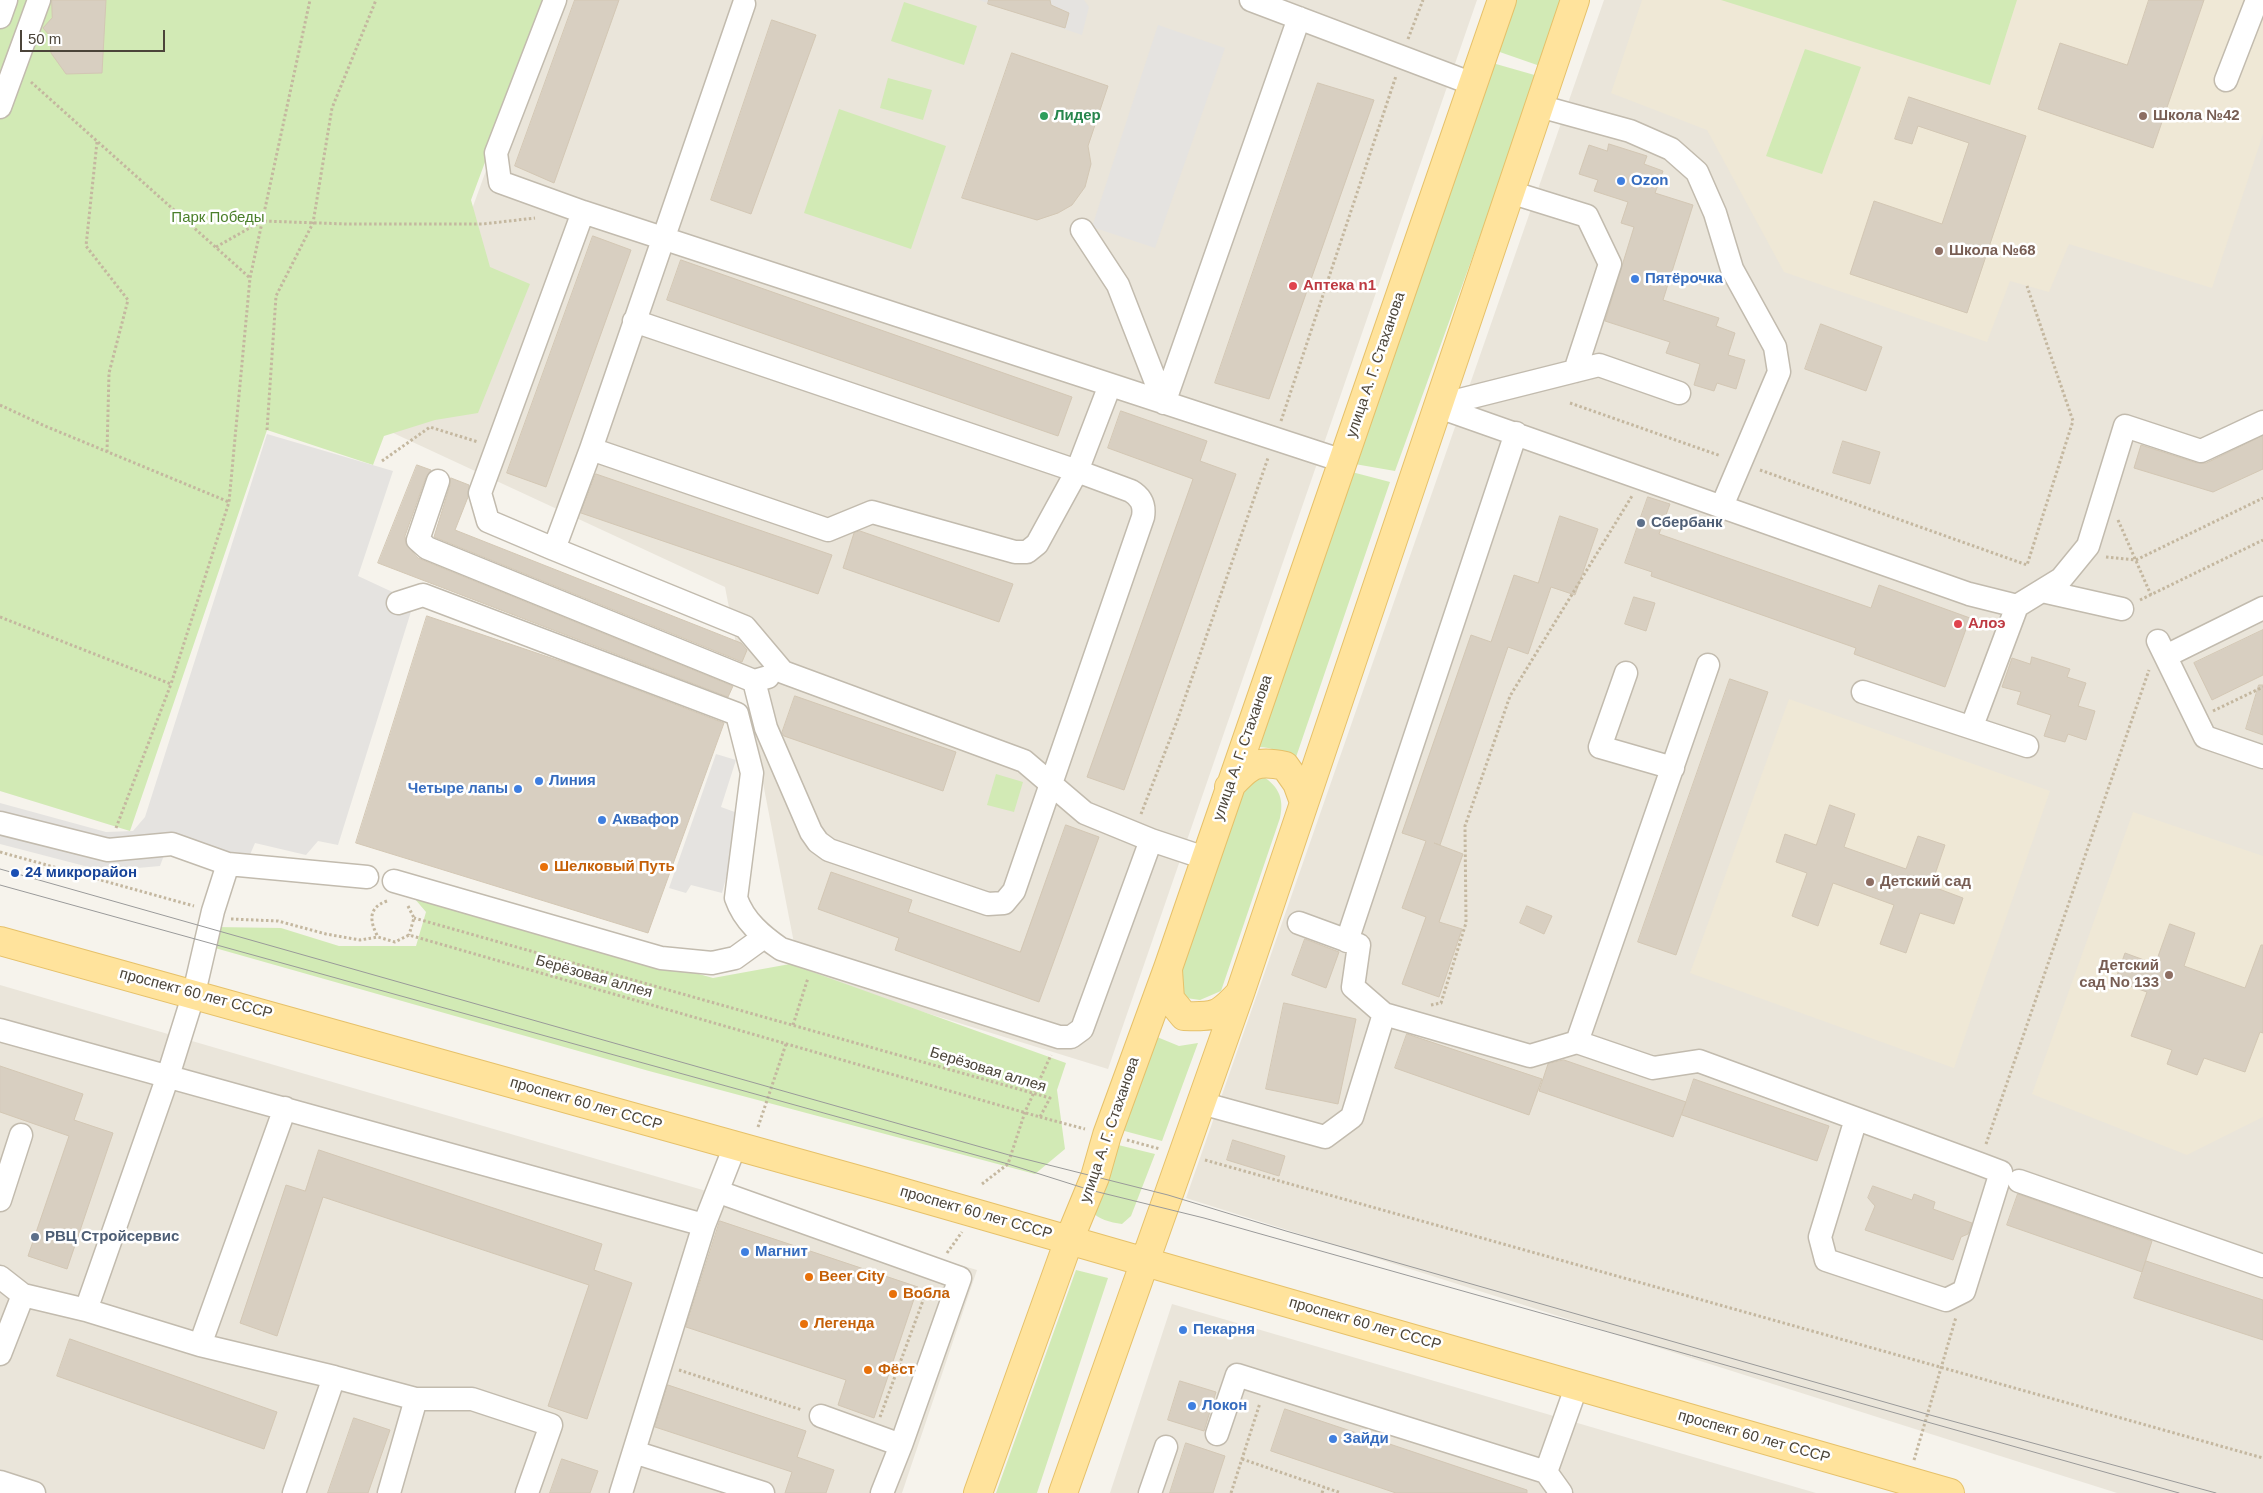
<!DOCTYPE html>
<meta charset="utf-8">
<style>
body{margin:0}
#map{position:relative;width:2263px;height:1493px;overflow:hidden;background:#f6f3ec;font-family:Arial,sans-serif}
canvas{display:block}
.scale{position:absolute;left:20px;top:30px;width:145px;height:22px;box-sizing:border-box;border:2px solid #4b4439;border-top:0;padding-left:6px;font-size:15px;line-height:18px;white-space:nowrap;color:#4b4439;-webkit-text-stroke:4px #fff;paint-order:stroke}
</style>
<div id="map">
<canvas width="2263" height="1493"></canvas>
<div class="scale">50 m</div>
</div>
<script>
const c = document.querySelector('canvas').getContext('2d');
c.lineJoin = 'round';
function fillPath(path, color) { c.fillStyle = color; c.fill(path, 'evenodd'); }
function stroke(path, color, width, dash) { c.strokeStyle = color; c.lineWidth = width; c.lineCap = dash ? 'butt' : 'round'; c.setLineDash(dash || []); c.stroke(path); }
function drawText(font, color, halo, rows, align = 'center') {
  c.font = font + ' Arial,sans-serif'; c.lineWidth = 5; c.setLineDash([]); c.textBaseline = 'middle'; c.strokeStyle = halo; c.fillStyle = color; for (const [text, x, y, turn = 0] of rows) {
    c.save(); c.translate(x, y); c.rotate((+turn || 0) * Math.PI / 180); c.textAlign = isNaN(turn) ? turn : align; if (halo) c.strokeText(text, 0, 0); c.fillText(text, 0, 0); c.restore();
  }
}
fillPath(new Path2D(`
 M 548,0 L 1477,0 L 1108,1069 L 800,974 L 725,587 L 391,432 Z
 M 1604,0 L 2263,0 L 2263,1493 L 2117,1493 L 1186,1198 Z
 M 0,985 L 977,1270 L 902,1493 L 0,1493 Z
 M 1172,1304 L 1816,1493 L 1110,1493 Z`), '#eae5da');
fillPath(new Path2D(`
 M 1642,0 L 2263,0 L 2263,134 L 2212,288 L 2069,244 L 2049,292 L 2010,281 L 1987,342 L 1784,272 L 1707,130 L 1611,93 Z
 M 1789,699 L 2050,791 L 1954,1068 L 1690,973 Z
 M 2133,812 L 2263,856 L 2263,1117 L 2187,1155 L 2032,1094 Z`), '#efe8d6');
fillPath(new Path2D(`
 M 0,0 L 545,0 L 471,200 L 490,267 L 530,284 L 478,413 L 435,420 L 384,436 L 373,465 L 267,430 L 130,831 L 0,791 Z
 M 1511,0 L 1562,0 L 1540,66 L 1494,50 Z
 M 1721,0 L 2017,0 L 1990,85 Z
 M 904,2 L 977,26 L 964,65 L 891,41 Z
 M 1805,49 L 1861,67 L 1822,174 L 1766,156 Z
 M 1489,62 L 1538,76 L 1395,471 L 1349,463 Z
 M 888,78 L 932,90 L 923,120 L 880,108 Z
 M 839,109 L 946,146 L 911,249 L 804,213 Z
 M 1348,471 L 1390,482 L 1294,763 C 1282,752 1274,747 1257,747 Z
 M 996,774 L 1023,782 L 1014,812 L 987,805 Z
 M 1259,774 C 1277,784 1285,797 1280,818 L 1221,991 L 1200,1000 L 1186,998 L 1177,985 L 1233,792 Z
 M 409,892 L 713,978 L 790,964 L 1066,1063 L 1057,1090 L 1065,1149 L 1035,1174 L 649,1071 L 208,946 L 216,927 L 281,928 L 339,946 L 416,946 L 426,912 Z
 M 1157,1037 L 1179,1046 L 1198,1043 L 1162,1141 L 1117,1129 Z
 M 1110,1143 L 1155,1154 L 1131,1216 L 1122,1224 C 1110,1222 1098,1220 1091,1210 Z
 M 1076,1270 L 1108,1278 L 1037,1493 L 996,1493 Z`), '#d2eab5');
fillPath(new Path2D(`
 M 979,0 L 1084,0 L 1089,7 L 1082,35 Z
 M 1158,25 L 1225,48 L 1155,248 L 1092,227 Z
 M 267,434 L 393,471 L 358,576 L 414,602 L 338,845 L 318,841 L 306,855 L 255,843 L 249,857 L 171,836 L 160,866 L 104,871 L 0,844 L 0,803 L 106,832 L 133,831 L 145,817 Z
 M 716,754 L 736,760 L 721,807 L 743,815 L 722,893 L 691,885 L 686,893 L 669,888 Z`), '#e5e3e0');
const building = new Path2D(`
 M 52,0 L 106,0 L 102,73 L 66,74 L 51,53 L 50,36 L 43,28 L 52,18 Z
 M 575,0 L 619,0 L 554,183 L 515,166 Z
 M 989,0 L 1050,0 L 1051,5 L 1069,13 L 1065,28 L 988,4 Z
 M 2149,0 L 2204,0 L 2153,148 L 2038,109 L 2060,43 L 2127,65 Z
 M 772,20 L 816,35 L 751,214 L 711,200 Z
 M 1012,53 L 1108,86 L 1088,146 L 1091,164 L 1085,187 L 1072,205 L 1058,213 L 1037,220 L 962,198 Z
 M 1318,83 L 1374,100 L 1269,399 L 1215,383 Z
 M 1909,97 L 2026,136 L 1967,313 L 1850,274 L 1874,201 L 1942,224 L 1969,143 L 1918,126 L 1912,144 L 1895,139 Z
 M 1609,144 L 1647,156 L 1644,164 L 1663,171 L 1655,193 L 1693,205 L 1663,300 L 1719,318 L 1716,326 L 1735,333 L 1728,355 L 1745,360 L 1736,389 L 1717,383 L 1714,391 L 1694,385 L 1700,364 L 1666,353 L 1670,342 L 1605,321 L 1634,227 L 1621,223 L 1628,202 L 1594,191 L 1598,180 L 1579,174 L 1589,145 L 1607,151 Z
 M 593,236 L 631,250 L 546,487 L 507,473 Z
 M 681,260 L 1072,397 L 1058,436 L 667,300 Z
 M 1821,324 L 1882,347 L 1866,391 L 1805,369 Z
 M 1121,411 L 1207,441 L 1200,461 L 1236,474 L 1124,790 L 1087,777 L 1193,479 L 1108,448 Z
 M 2263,436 L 2263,469 L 2213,492 L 2134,468 L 2141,445 L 2197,463 L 2206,463 Z
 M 1843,441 L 1880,452 L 1870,484 L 1833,473 Z
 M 417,465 L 431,470 L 426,477 L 405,536 L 406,544 L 418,558 L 733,686 L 728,697 L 378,563 Z
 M 596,474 L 832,555 L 818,594 L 581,513 Z
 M 451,478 L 469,485 L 468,497 L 455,530 L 741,643 L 747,650 L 742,662 L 434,537 L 450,485 Z
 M 1648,497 L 1670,504 L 1659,534 L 1871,608 L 1879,585 L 1970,618 L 1945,687 L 1854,654 L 1856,648 L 1651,576 L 1652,572 L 1625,563 Z
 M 1560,516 L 1598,529 L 1575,595 L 1551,587 L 1528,654 L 1508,647 L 1440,845 L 1434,843 L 1463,854 L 1439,922 L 1462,929 L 1439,997 L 1402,984 L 1426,917 L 1402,908 L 1426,841 L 1402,833 L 1471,635 L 1491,642 L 1514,575 L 1538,583 Z
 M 860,531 L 1013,584 L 999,622 L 843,568 L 854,533 Z
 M 1634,597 L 1655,603 L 1646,631 L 1625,624 Z
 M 427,616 L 572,665 L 724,723 L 648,933 L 356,843 Z
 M 2263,630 L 2263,675 L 2212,700 L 2194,663 Z
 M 2032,657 L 2070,669 L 2067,677 L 2086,683 L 2078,706 L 2095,711 L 2086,740 L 2068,734 L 2065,742 L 2044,736 L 2051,715 L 2017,704 L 2021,692 L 2002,687 L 2012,658 L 2030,664 Z
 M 1730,679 L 1768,692 L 1676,955 L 1638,942 Z
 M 2259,685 L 2263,685 L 2263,735 L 2246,729 Z
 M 795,696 L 956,752 L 943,791 L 784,736 L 782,733 Z
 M 1830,805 L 1855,814 L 1844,847 L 1906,869 L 1918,836 L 1945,845 L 1931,886 L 1963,898 L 1954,924 L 1920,913 L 1906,953 L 1880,944 L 1894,905 L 1833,883 L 1818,926 L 1792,916 L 1807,873 L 1776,862 L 1785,834 L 1816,845 Z
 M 1066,825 L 1099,837 L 1039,1002 L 895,950 L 899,938 L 818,909 L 831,872 L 912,900 L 908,912 L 1020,952 Z
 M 1527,906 L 1552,916 L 1544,934 L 1520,923 Z
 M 2170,924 L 2195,933 L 2184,966 L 2245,988 L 2261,945 L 2263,945 L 2263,1033 L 2260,1032 L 2245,1072 L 2204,1058 L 2197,1075 L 2167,1064 L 2172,1050 L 2131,1036 L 2147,992 L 2115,981 L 2125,953 L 2155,964 Z
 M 1305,939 L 1339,952 L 1326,988 L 1292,975 Z
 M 1284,1003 L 1356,1019 L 1338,1104 L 1266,1089 Z
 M 1407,1034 L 1542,1079 L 1529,1115 L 1395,1068 Z
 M 1564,1060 L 1686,1102 L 1673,1137 L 1539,1091 L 1548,1064 Z
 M 0,1066 L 83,1094 L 74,1120 L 113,1133 L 67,1269 L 28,1256 L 69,1136 L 0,1112 Z
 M 1694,1079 L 1829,1126 L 1817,1161 L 1682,1115 Z
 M 1233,1140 L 1285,1156 L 1279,1176 L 1227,1160 Z
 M 319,1150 L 602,1244 L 594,1270 L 632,1283 L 587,1419 L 548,1406 L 589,1285 L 323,1197 L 277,1336 L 240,1323 L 286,1185 L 305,1191 Z
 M 1873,1186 L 1912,1200 L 1914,1194 L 1935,1202 L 1933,1209 L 1972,1223 L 1968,1234 L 1961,1237 L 1953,1260 L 1865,1230 L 1875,1206 L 1868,1198 Z
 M 2018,1194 L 2152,1241 L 2142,1272 L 2007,1225 Z
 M 720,1221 L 918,1287 L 874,1418 L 838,1405 L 846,1380 L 686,1327 Z
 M 2146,1261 L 2263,1300 L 2263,1340 L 2134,1298 Z
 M 70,1339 L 277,1412 L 264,1449 L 57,1376 Z
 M 1180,1381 L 1216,1392 L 1204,1431 L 1168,1420 Z
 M 668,1385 L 806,1431 L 797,1457 L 834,1470 L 826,1493 L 785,1493 L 792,1472 L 655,1427 Z
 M 1285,1409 L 1527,1490 L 1527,1493 L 1396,1493 L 1271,1451 Z
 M 354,1418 L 390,1430 L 368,1493 L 328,1493 Z
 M 1186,1443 L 1225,1456 L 1213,1493 L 1170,1493 Z
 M 562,1459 L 598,1471 L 590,1493 L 550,1493 Z`);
fillPath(building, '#d8cfc1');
stroke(building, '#d3c7b4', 1);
const minor = new Path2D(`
 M 555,0 L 496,153 L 500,182 L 583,212 L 1343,461
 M 1251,0 L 1473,84
 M 0,17 L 6,0
 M 2226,80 L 2257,0
 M 1539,106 L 1630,131 L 1671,149 L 1697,172 L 1715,213 L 1732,269 L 1775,347 L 1779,372 L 1722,506
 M 0,107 L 39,0
 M 1510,192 L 1587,216 L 1610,264 L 1575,371
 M 1082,230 L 1118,285 L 1164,403
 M 634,321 L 1077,471 L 1131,491 C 1141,497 1145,505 1143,517 L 1014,891 L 1004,903 L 988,904 L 829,850 L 818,842 L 811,832 L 766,728 L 754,681
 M 1110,385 L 1077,471 L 1037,544 L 1027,552 L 1015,552 L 872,512 L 828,530 L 591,449 L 554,549 L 745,627 L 783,672 L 1024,761 L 1085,813 L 1151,840
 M 1164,403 L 1299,18
 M 1436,406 L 1969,594 L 2017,606 L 2061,579 L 2088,546 L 2125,426 L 2201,451 L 2263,422
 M 1436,406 L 1599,365 L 1679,393
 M 591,449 L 744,4
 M 438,481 L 418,540 L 427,548 L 754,681 L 768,677
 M 554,549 L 488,521 L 480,493 L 583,212
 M 2042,591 L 2122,609
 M 398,603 L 423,595 L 737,714 L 752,773 L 736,898 C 744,921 762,936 781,949 L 1059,1037 L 1071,1037 L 1082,1029 L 1151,840 L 1205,858
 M 2158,641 L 2205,737 L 2263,757
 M 2166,656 L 2263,608
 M 1626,673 L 1600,747 L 1673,768
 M 1863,692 L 2027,746
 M 1972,726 L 2017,606
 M 0,823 L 108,850 L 172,844 L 228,864
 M 394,881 L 661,958 L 712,963 L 735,958 L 764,937
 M 1299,923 L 1359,945 L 1353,987 L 1384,1014
 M 1347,941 L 1516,433
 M 0,1030 L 704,1225
 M 1577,1042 L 1708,665
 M 1201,1103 L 1325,1137 L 1352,1117 L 1384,1014 L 1530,1056 L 1577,1042 L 1653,1068 L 1699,1061 L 1980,1164 L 2001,1172 L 1964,1291 L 1946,1300 L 1826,1260 L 1820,1237 L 1856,1119
 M 2019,1181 L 2263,1266
 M 719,1192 L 960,1278 L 901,1445 L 821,1416
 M 0,1200 L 21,1135
 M 0,1277 L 23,1295 L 86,1310 L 168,1076 L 194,993 L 213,911 L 228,864 L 367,877
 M 86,1310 L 200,1345 L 334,1377 L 294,1493
 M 200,1345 L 285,1108
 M 0,1354 L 23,1295
 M 334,1377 L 416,1399 L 389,1493
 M 416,1399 L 472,1399 L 551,1425 L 527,1493
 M 1217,1434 L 1237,1375 L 1546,1472
 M 634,1452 L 763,1493
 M 0,1482 L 34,1493
 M 621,1493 L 704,1225 L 735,1146
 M 882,1493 L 901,1445
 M 1150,1493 L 1166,1447
 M 1561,1493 L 1546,1472 L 1577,1385`);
const major = new Path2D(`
 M 1229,787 C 1249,766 1254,759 1285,766 L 1297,783 L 1304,802
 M 0,941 L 884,1187 L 1950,1493
 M 1168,970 L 1170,999 L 1184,1016 C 1215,1017 1219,1016 1240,993
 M 978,1493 L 1069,1240 L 1095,1177 L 1107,1135 L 1168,968 L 1502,0
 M 1063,1493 L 1240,993 L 1575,0`);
stroke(minor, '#c2bbae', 25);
stroke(major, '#e6c16a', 30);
stroke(new Path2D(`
 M 1408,39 L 1423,0
 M 31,82 L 250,278
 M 97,142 L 86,246 L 128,300 L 109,373 L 107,452
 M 216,247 L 262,221 L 347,224 L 483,224 L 535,218
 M 1570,403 L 1721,456
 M 0,405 L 45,426 L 229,502
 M 1281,421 L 1396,76
 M 267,430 L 276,296 L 313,223 L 332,108 L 376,0
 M 382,461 L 430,427 L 478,442
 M 1760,470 L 2027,565 L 2073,421 L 2027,286
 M 2118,520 L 2151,595
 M 2106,557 L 2136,560 L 2263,498
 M 2140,600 L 2263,540
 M 0,617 L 171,684 L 229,502 L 250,278 L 310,0
 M 2213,711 L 2263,687
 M 1141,814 L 1177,721 L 1268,458
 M 116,828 L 171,684
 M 0,852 L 194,906
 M 387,901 C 367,908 370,922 378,937 L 395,942 L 409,935 L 1040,1117 L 1050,1098 L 414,918
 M 408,906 L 414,918 L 409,935
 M 231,919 L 278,921 L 326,934 L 360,940 L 378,937
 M 1431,1005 L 1441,1003 L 1466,923 L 1465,826 L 1510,696 L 1632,496
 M 793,1025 L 808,978
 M 1040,1117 L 1085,1129
 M 758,1127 L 786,1044
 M 1127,1140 L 1160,1149
 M 1986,1144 L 2149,670
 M 1205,1160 L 2263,1458
 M 982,1184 L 1008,1164 L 1025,1112 L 1051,1055
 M 947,1253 L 962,1232
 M 679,1370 L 802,1410
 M 880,1417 L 928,1287
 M 1242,1459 L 1341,1493
 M 1914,1460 L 1956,1317
 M 1231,1493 L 1260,1403
 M 1322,1493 L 1324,1487`), '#c4b79f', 3, [2.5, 2.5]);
stroke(minor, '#fff', 22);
stroke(major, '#ffe39c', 28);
stroke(new Path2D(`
 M 0,869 L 1009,1155 L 1168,1195 L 1286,1231 L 1930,1415 L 2216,1493
 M 0,885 L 1008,1164 L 1090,1190 L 1204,1218 L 2179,1493`), '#9a9a9a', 1);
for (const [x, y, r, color] of [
 [1044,116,5,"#2e9e5b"],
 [2143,116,5,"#8d6e63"],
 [1621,181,5,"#3f7fe0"],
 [1939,251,5,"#8d6e63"],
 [1635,279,5,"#3f7fe0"],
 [1293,286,5,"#e0444e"],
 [1641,523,5,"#5c6f8a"],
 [1958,624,5,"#e0444e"],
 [539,781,5,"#3f7fe0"],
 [518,789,5,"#3f7fe0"],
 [602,820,5,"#3f7fe0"],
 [544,867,5,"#e8710a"],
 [15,873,5,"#1a4fb4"],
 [1870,882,5,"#8d6e63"],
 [2169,975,5,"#8d6e63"],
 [35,1237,5,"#5c6f8a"],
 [745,1252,5,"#3f7fe0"],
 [809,1277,5,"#e8710a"],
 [893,1294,5,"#e8710a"],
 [804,1324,5,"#e8710a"],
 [1183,1330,5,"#3f7fe0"],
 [868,1370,5,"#e8710a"],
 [1192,1406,5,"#3f7fe0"],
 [1333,1439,5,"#3f7fe0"]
]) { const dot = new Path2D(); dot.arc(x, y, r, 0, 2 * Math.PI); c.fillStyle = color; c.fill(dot); stroke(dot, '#fff', 2); }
drawText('bold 15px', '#27864d', '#fff', [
 ["Лидер",1054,116]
], 'left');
drawText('bold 15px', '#785e54', '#fff', [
 ["Школа №42",2153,116],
 ["Школа №68",1949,251],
 ["Детский сад",1880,882],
 ["Детский",2159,966,"right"],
 ["сад No 133",2159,983,"right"]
], 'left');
drawText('bold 15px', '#366cbe', '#fff', [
 ["Ozon",1631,181],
 ["Пятёрочка",1645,279],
 ["Линия",549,781],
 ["Четыре лапы",508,789,"right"],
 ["Аквафор",612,820],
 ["Магнит",755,1252],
 ["Пекарня",1193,1330],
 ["Локон",1202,1406],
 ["Зайди",1343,1439]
], 'left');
drawText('15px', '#4a7f2a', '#fff', [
 ["Парк Победы",218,218]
]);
drawText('bold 15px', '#be3a42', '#fff', [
 ["Аптека n1",1303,286],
 ["Алоэ",1968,624]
], 'left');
drawText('15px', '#4b4439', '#fff', [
 ["улица А. Г. Стаханова",1376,365,-71],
 ["улица А. Г. Стаханова",1243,748,-71],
 ["Берёзовая аллея",594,977,16],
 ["проспект 60 лет СССР",196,994,15],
 ["Берёзовая аллея",988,1070,17],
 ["проспект 60 лет СССР",586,1104,16],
 ["улица А. Г. Стаханова",1110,1130,-71],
 ["проспект 60 лет СССР",976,1213,16],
 ["проспект 60 лет СССР",1365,1324,16],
 ["проспект 60 лет СССР",1754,1437,16]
]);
drawText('bold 15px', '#4e5e75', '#fff', [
 ["Сбербанк",1651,523],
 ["РВЦ Стройсервис",45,1237]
], 'left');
drawText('bold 15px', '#c56008', '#fff', [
 ["Шелковый Путь",554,867],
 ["Beer City",819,1277],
 ["Вобла",903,1294],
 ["Легенда",814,1324],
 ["Фёст",878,1370]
], 'left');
drawText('bold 15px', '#164399', '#fff', [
 ["24 микрорайон",25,873]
], 'left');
</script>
